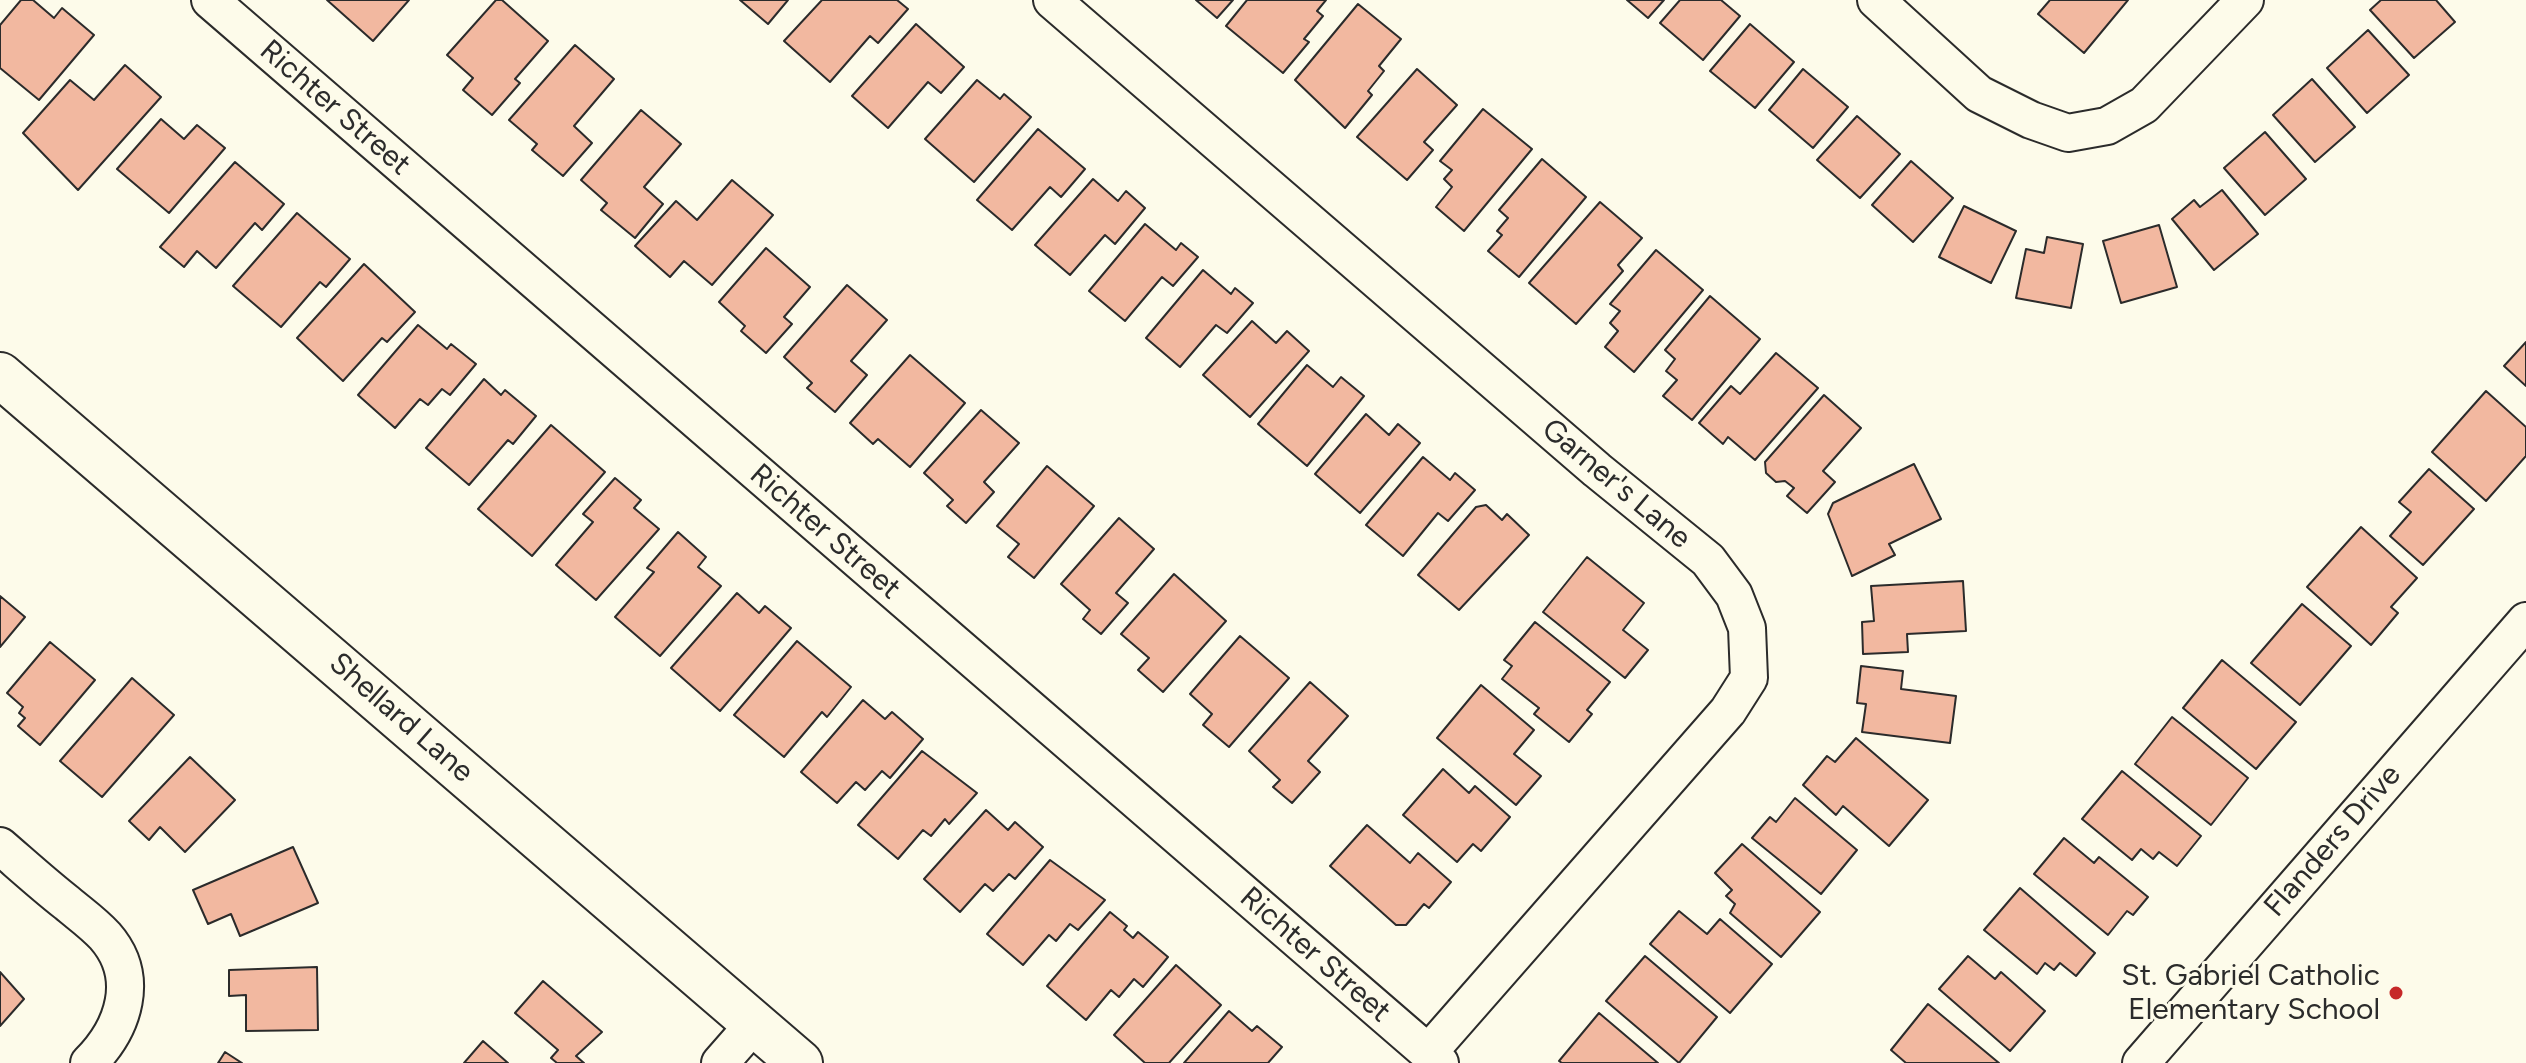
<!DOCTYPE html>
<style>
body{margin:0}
canvas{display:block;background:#fdfbea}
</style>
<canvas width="2526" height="1063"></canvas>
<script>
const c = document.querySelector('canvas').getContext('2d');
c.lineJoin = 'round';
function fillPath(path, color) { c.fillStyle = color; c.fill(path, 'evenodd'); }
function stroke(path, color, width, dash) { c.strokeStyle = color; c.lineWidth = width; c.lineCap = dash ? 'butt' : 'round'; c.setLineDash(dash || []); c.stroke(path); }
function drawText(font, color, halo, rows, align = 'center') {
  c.font = font + ' Figtree,sans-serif'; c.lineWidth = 6; c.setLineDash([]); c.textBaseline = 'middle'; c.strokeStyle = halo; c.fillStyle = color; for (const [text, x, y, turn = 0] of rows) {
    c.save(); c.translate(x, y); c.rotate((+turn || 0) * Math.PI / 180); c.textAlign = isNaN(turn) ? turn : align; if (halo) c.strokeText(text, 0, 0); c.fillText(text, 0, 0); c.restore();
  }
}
const building = new Path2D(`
 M 21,0 L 33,0 L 54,18 L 62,8 L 94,35 L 39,100 L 0,68 L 0,25 Z
 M 327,0 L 409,0 L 373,41 Z
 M 496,0 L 502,0 L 548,41 L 515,79 L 520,83 L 492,115 L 463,90 L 473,78 L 447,55 Z
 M 740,0 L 788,0 L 768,24 Z
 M 822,0 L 897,0 L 908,9 L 878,43 L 870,36 L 830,82 L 784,41 Z
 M 1196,0 L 1233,0 L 1217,18 Z
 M 1247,0 L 1326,0 L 1317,11 L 1323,16 L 1304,39 L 1309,42 L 1283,73 L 1226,26 Z
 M 1627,0 L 1664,0 L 1648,18 Z
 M 1680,0 L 1721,0 L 1740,16 L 1703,60 L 1660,23 Z
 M 2050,0 L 2128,0 L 2084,53 L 2038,14 Z
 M 2381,0 L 2436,0 L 2455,22 L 2414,58 L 2370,10 Z
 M 1358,4 L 1401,39 L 1379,66 L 1384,71 L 1368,91 L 1372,95 L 1345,128 L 1295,80 Z
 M 916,24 L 964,67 L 941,93 L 928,82 L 888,128 L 852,96 Z
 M 1750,24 L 1794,62 L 1755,108 L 1710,71 Z
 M 2368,30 L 2409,75 L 2367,113 L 2327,68 Z
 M 575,45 L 614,79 L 574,126 L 592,143 L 563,176 L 532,150 L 537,144 L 509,120 Z
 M 125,65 L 161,97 L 78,190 L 23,133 L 70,80 L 94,100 Z
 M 1417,69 L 1457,105 L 1424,142 L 1433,150 L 1407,180 L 1357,137 Z
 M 1803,69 L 1848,107 L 1813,148 L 1769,110 Z
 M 2312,79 L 2355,127 L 2315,162 L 2273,115 Z
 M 977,80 L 1000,99 L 1004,94 L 1031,117 L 974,182 L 925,139 Z
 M 1483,109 L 1532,149 L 1464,231 L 1436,207 L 1452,187 L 1444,179 L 1452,170 L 1440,161 Z
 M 641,110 L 681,144 L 644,187 L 663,204 L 635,238 L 601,210 L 607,203 L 581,180 Z
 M 1857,116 L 1900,154 L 1860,198 L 1817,160 Z
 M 161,119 L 184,139 L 197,125 L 225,148 L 169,213 L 117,169 Z
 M 1038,129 L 1085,169 L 1061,197 L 1050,187 L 1012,230 L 977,200 Z
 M 2265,132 L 2306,179 L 2265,215 L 2224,168 Z
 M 1542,159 L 1586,197 L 1519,277 L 1488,251 L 1502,235 L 1497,231 L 1508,218 L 1499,210 Z
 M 1911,161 L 1953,198 L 1913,242 L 1872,205 Z
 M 235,162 L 284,204 L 262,230 L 255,223 L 216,268 L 197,251 L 184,267 L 160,247 Z
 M 1093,179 L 1118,201 L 1126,191 L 1145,208 L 1115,244 L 1105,235 L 1070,275 L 1035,245 Z
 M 732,180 L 773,215 L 712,285 L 684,261 L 670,277 L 635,246 L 676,201 L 697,220 Z
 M 2222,190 L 2258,234 L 2214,270 L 2172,219 L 2194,200 L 2200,207 Z
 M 1600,202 L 1642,238 L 1618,265 L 1623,271 L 1576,324 L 1529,283 Z
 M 1964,206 L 2016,231 L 1991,283 L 1939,257 Z
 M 297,213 L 350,259 L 326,287 L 320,282 L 281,327 L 233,286 Z
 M 1145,224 L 1176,250 L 1181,243 L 1198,257 L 1173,286 L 1162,277 L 1125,321 L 1089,291 Z
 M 2159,225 L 2177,287 L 2121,303 L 2103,241 Z
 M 2047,237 L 2083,244 L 2071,308 L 2016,298 L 2026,249 L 2044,253 Z
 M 766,248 L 810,287 L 784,317 L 792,324 L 766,353 L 741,331 L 745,326 L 719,302 Z
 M 1656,250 L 1703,290 L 1634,372 L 1605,347 L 1618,331 L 1610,323 L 1620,311 L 1610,304 Z
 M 364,264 L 415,312 L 387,342 L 382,338 L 343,381 L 297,338 Z
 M 1203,270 L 1231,294 L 1235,288 L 1253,303 L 1227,333 L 1216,325 L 1180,367 L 1146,338 Z
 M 847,285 L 887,320 L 851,361 L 867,375 L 835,412 L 807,388 L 812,383 L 784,357 Z
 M 1710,296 L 1760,339 L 1692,420 L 1663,396 L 1677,380 L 1666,371 L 1675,359 L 1665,350 Z
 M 1252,321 L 1276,343 L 1287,331 L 1309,351 L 1250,417 L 1203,375 Z
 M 418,325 L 447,349 L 451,344 L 476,364 L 450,395 L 442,389 L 428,405 L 420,399 L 395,428 L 358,395 Z
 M 2526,342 L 2526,386 L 2504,366 Z
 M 1776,353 L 1818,388 L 1755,460 L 1728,437 L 1723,444 L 1699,423 L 1731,386 L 1740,394 Z
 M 910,355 L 965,403 L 910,467 L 878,439 L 873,444 L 850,423 Z
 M 1307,365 L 1333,387 L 1341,377 L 1364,396 L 1307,466 L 1258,424 Z
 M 484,379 L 501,395 L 505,390 L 536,416 L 513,444 L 508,440 L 469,485 L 426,448 Z
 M 2486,391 L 2526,427 L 2526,456 L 2486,501 L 2432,452 Z
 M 1824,395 L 1861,428 L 1823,471 L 1835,482 L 1807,513 L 1787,496 L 1794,488 L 1785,481 L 1776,482 L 1766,473 L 1765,462 Z
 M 981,410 L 1019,443 L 984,482 L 994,492 L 966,523 L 947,506 L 953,500 L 924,473 Z
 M 1366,414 L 1389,435 L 1398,424 L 1420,443 L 1360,513 L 1315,474 Z
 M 551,425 L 605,472 L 532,556 L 478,509 Z
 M 1423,457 L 1450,480 L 1455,473 L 1475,490 L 1448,521 L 1438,513 L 1403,556 L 1366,525 Z
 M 1914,464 L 1941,519 L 1889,544 L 1895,555 L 1852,576 L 1828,514 L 1833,503 Z
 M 1047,466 L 1094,506 L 1034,578 L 1008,557 L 1019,544 L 997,526 Z
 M 2429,469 L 2474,509 L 2423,565 L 2390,536 L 2411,512 L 2399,502 Z
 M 615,478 L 641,500 L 634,508 L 659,529 L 596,600 L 556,565 L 593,522 L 583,514 Z
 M 1486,505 L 1502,520 L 1507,514 L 1529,535 L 1459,610 L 1418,575 L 1476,507 Z
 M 1119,518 L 1154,549 L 1116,593 L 1128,603 L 1101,634 L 1083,619 L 1090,610 L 1061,584 Z
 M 2361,527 L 2417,578 L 2391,607 L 2398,613 L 2371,645 L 2307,587 Z
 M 678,532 L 706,557 L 698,567 L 721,586 L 660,656 L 615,617 L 654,572 L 647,568 Z
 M 1587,557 L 1644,603 L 1623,630 L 1648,650 L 1625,678 L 1543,612 Z
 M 1174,574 L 1226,621 L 1163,692 L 1138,670 L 1149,658 L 1121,634 Z
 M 1963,581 L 1966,631 L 1907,634 L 1908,652 L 1863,654 L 1862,622 L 1874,621 L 1871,586 Z
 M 737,593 L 759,613 L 765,606 L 791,628 L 720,711 L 671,668 Z
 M 0,596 L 25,617 L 0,647 Z
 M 2302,604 L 2351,646 L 2300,705 L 2251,663 Z
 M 1535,622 L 1610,682 L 1587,710 L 1592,714 L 1569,742 L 1534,714 L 1539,708 L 1502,679 L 1512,666 L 1504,660 Z
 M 1240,636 L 1289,678 L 1229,747 L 1203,725 L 1212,714 L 1190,694 Z
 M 797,641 L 851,687 L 827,717 L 822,712 L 784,757 L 734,715 Z
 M 50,642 L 95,680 L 40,745 L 18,726 L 25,718 L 19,713 L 23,707 L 7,693 Z
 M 2222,660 L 2296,722 L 2256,769 L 2183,708 Z
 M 1861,666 L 1903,671 L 1901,689 L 1956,696 L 1950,743 L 1862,732 L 1866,704 L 1857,703 Z
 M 132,678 L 174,715 L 102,797 L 60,761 Z
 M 1310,682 L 1348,716 L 1308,761 L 1320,772 L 1292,803 L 1273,787 L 1280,780 L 1249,751 Z
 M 1481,685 L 1534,730 L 1514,754 L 1541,776 L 1516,805 L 1437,738 Z
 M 863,700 L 885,719 L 892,712 L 923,739 L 890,778 L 882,771 L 865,790 L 856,782 L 837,803 L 801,772 Z
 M 2172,717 L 2248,778 L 2211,825 L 2135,764 Z
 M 1856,738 L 1928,800 L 1889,846 L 1843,806 L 1836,815 L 1803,785 L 1827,756 L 1835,762 Z
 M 922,751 L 977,793 L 949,824 L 945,819 L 931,836 L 923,830 L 898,859 L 858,825 Z
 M 190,757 L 235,800 L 185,852 L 160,827 L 149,840 L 129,821 Z
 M 1443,769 L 1469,793 L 1475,786 L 1510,817 L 1481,851 L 1473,844 L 1457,862 L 1403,815 Z
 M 2122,771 L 2201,836 L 2177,866 L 2159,852 L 2153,859 L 2141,849 L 2132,860 L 2082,819 Z
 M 1795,798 L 1857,850 L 1821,894 L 1752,838 L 1770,817 L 1776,822 Z
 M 986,810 L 1008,830 L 1015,822 L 1043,847 L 1015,879 L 1009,874 L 993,891 L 985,884 L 960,912 L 924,879 Z
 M 1367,825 L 1410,863 L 1418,853 L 1451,882 L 1429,908 L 1424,904 L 1406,925 L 1396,925 L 1330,866 Z
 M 2064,838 L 2094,863 L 2099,857 L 2148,897 L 2133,915 L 2127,911 L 2108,935 L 2034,874 Z
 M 1742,844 L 1820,912 L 1781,957 L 1730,913 L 1735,904 L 1726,896 L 1732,890 L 1715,873 Z
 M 293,847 L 318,903 L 240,936 L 231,914 L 208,924 L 193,890 Z
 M 1050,860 L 1105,900 L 1078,930 L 1070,924 L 1056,941 L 1049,935 L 1023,965 L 987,934 Z
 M 2020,888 L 2095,953 L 2076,976 L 2060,963 L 2054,970 L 2045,963 L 2037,974 L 1984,930 Z
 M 1679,911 L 1707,934 L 1720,919 L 1772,964 L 1730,1013 L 1650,944 Z
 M 1110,912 L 1127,926 L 1124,930 L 1133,938 L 1138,932 L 1168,957 L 1143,987 L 1134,979 L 1119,997 L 1111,990 L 1086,1020 L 1047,986 Z
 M 1645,956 L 1717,1017 L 1679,1063 L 1606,1001 Z
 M 1968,956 L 1995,979 L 2001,972 L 2045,1011 L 2010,1051 L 1939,989 Z
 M 1176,965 L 1221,1005 L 1169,1063 L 1145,1063 L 1114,1035 Z
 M 317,967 L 318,1030 L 246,1031 L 246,995 L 229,996 L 229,970 Z
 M 0,972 L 24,999 L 0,1026 Z
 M 543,981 L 602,1032 L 576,1056 L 584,1063 L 557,1063 L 551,1058 L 558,1050 L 515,1013 Z
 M 1928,1004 L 1999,1063 L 1906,1063 L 1891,1050 Z
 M 1229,1011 L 1252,1031 L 1257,1026 L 1282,1047 L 1268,1063 L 1184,1063 Z
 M 1599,1013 L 1658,1063 L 1562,1063 L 1559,1061 Z
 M 483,1041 L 508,1063 L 464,1063 Z
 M 225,1052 L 242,1063 L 218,1063 Z`);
fillPath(building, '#f2b8a0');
stroke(building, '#2b2b2b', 2);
const minor = new Path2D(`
 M 210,0 L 1440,1063
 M 1052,0 L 1597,470 L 1708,560 L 1734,595 L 1747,628 L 1749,678 L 1728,711 L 1428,1053
 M 1876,0 L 1979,94 L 2031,120 L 2068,133 L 2107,126 L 2144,105 L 2245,0
 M 0,846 C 22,865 44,885 67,903 C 80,914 93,923 105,936 C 141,977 124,1028 89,1063
 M 720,1063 L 755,1023
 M 2141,1063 L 2526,621`);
const secondary = new Path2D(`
 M 0,375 L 800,1063`);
stroke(minor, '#2b2b2b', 40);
stroke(secondary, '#2b2b2b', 48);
stroke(minor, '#fdfbea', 36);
stroke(secondary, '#fdfbea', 44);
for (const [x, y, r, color] of [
 [2396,993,8,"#c62828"]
]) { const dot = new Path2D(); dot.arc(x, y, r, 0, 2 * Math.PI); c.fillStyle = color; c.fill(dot); stroke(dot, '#fdfbea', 3); }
drawText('30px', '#2b2b2b', '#fdfbea', [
 ["Richter Street",335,108,41],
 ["Garner's Lane",1616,484,40],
 ["Richter Street",825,532,41],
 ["Shellard Lane",401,718,41],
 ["Flanders Drive",2333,841,-49],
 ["Richter Street",1315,955,41]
]);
drawText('30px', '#2b2b2b', '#fdfbea', [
 ["St. Gabriel Catholic",2380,976],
 ["Elementary School",2380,1010]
], 'right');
</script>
